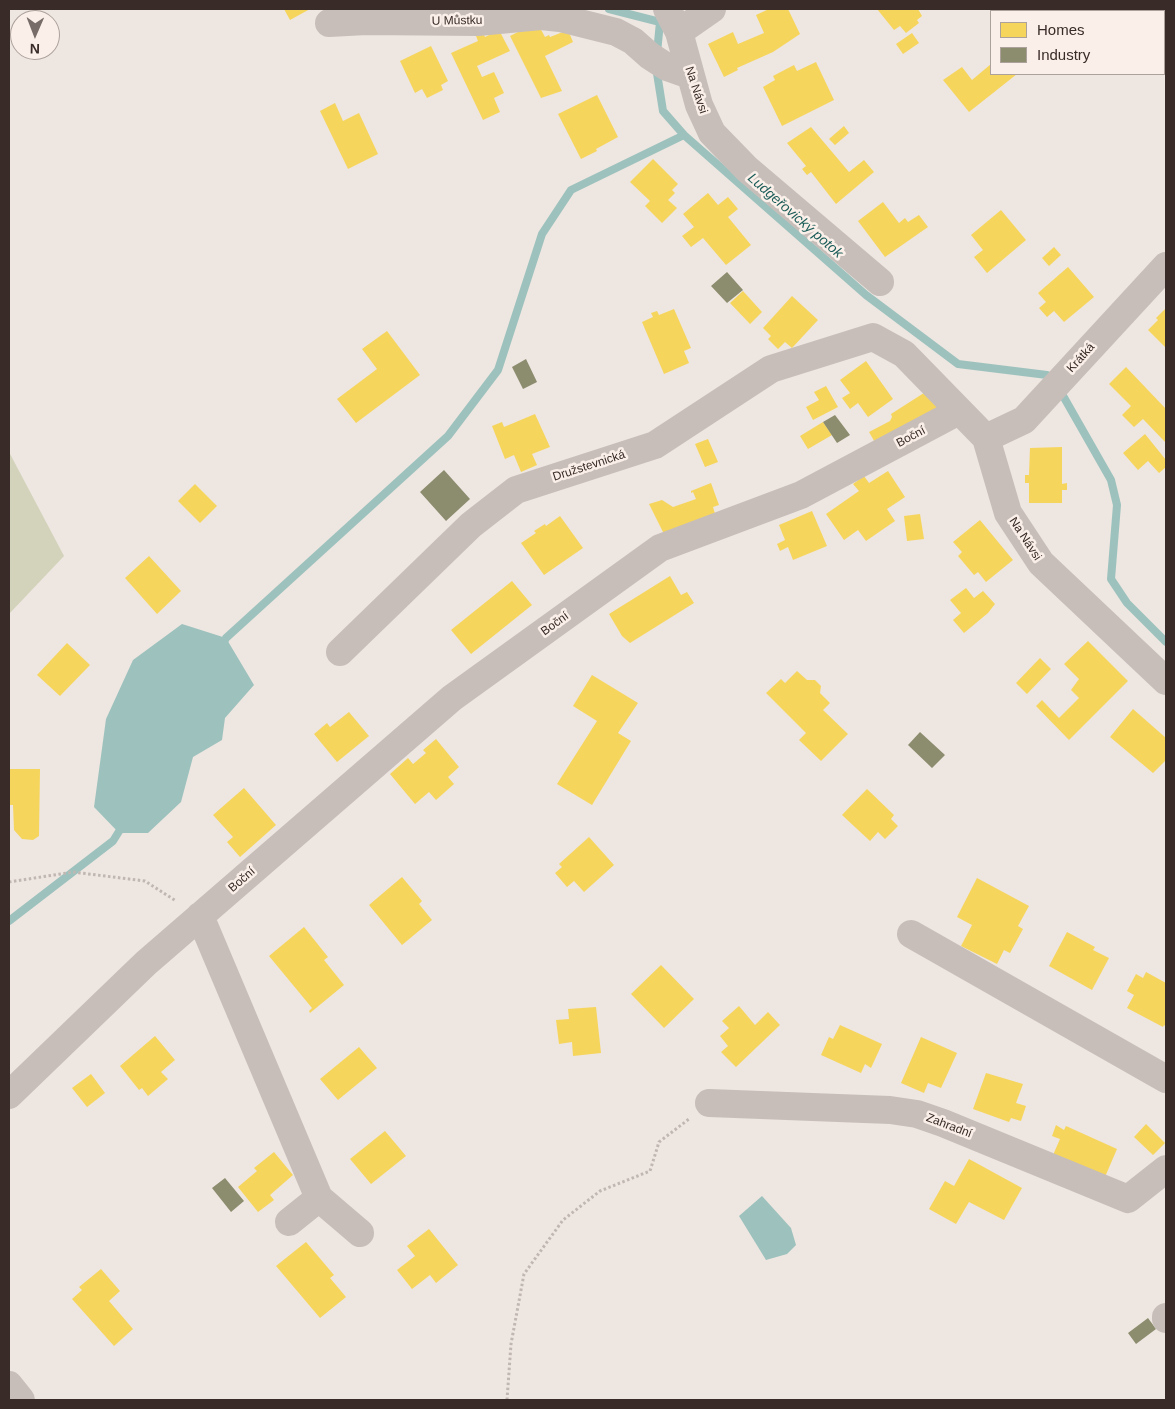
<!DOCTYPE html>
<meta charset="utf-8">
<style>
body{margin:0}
#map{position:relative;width:1175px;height:1409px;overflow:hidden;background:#eee6e1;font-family:Arial,sans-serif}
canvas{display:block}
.frame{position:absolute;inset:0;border:10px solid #392b28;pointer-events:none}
.legend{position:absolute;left:990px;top:10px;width:175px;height:65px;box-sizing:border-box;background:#fbf0e9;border:1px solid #ada19c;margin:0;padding:6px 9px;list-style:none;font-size:15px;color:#392b28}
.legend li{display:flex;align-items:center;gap:10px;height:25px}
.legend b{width:25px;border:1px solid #ada19c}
.north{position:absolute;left:10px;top:10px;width:50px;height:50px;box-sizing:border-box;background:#fbf0e9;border:1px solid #ada19c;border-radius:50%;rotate:181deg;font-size:14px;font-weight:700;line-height:20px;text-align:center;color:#392b28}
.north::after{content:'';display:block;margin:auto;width:18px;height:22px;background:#786c69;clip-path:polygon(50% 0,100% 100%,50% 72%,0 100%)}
</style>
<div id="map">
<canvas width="1175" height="1409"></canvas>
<div class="frame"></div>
<ul class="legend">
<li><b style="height:14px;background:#f6d55c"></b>Homes</li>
<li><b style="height:14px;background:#8c8c6e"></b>Industry</li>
</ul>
<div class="north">N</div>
</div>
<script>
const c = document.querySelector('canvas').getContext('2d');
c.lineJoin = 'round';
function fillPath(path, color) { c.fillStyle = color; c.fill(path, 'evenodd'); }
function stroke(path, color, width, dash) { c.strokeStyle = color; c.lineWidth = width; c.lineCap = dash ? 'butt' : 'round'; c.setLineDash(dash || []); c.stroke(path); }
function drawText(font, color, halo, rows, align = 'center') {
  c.font = font + ' Arial,sans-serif'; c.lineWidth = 5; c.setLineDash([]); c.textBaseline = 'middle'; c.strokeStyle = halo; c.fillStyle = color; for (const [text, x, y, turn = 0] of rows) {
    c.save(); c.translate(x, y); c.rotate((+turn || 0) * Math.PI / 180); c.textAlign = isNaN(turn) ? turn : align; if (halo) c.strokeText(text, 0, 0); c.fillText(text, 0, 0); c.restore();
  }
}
fillPath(new Path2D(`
 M 9,452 L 64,556 L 9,614 Z`), '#d2d3ba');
fillPath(new Path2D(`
 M 182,624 L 226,638 L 254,685 L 225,718 L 222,740 L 193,757 L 181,802 L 148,833 L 119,833 L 94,807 L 106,719 L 133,660 Z
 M 762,1196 L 791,1228 L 796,1245 L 787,1254 L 766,1260 L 739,1216 Z`), '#9dc2bd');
fillPath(new Path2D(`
 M 284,9 L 310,9 L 290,20 Z
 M 769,9 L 788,9 L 800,34 L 773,52 L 737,68 L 738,70 L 724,77 L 708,44 L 733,32 L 738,44 L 764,33 L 756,15 Z
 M 877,9 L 918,9 L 922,16 L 917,20 L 919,23 L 906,33 L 900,26 L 894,30 Z
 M 1079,9 L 1094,9 L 1094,11 L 1079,11 Z
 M 1102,9 L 1116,9 L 1116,11 L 1101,11 Z
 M 530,26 L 539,26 L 545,37 L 549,35 L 550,37 L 568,30 L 573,42 L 545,56 L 562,91 L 541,98 L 510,36 Z
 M 499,30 L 510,51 L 477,66 L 482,77 L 494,72 L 504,93 L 494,98 L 500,112 L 483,120 L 451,53 L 478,41 L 476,36 L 483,33 L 485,37 Z
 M 912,33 L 919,43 L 903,54 L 896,44 Z
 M 431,46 L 448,81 L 441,85 L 443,90 L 427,98 L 422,89 L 415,93 L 400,61 Z
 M 816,62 L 834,100 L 782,126 L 763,87 L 775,80 L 773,76 L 794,65 L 797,71 Z
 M 991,64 L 991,74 L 1017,74 L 969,112 L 943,80 L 962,67 L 972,80 Z
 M 597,95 L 618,137 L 596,149 L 597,151 L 581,159 L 558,114 Z
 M 335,103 L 343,121 L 359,113 L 378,154 L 348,169 L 320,111 Z
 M 844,126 L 849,133 L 835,145 L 829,139 Z
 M 811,127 L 849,172 L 864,160 L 874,172 L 836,204 L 811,172 L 807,175 L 802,169 L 806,166 L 787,143 Z
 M 653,159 L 678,184 L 672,190 L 675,193 L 668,200 L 677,208 L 662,223 L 645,206 L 650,201 L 630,182 Z
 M 708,193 L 718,205 L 728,197 L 738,209 L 728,217 L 751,245 L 726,265 L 703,238 L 691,247 L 682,236 L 694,227 L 683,214 Z
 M 883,202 L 899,223 L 905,218 L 908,222 L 919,215 L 928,227 L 885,257 L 858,221 Z
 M 1001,210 L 1026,240 L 987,273 L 974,257 L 983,250 L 971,235 Z
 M 1054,247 L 1061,255 L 1049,266 L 1042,258 Z
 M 1068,267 L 1094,297 L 1064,322 L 1054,311 L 1047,317 L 1039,308 L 1046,302 L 1038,293 Z
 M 743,291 L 762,312 L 750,324 L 730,303 Z
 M 792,296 L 818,320 L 792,348 L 785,342 L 778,349 L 768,339 L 771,336 L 763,328 Z
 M 1166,308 L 1166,348 L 1148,330 L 1158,320 L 1156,318 Z
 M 674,309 L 691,348 L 684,351 L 689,363 L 664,374 L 642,322 L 653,317 L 651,313 L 657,311 L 659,315 Z
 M 387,331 L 420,375 L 356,423 L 337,399 L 377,369 L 362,349 Z
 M 866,361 L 893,399 L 868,417 L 858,403 L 850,409 L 842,398 L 850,393 L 840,380 Z
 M 1126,367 L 1166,409 L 1166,443 L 1143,419 L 1134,427 L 1122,415 L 1131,406 L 1109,384 Z
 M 826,386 L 838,407 L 813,420 L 806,407 L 819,400 L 814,392 Z
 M 927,391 L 938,408 L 877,446 L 869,432 L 890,421 L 892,417 L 891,414 Z
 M 535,414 L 550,447 L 532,454 L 537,465 L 521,472 L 514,455 L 505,459 L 492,426 L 502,422 L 504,427 Z
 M 823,422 L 832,435 L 808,449 L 800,436 Z
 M 1145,434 L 1166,460 L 1166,467 L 1159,473 L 1148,461 L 1138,470 L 1123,453 Z
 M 708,439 L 718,462 L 705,467 L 695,444 Z
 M 1062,447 L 1062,484 L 1067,483 L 1067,490 L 1062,490 L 1062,503 L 1029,503 L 1029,483 L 1025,483 L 1025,475 L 1029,475 L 1030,448 Z
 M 888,471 L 905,497 L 887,509 L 895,521 L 866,541 L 858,530 L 844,540 L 826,514 L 859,491 L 853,484 L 864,476 L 869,483 Z
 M 711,483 L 719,505 L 713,507 L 716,517 L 664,534 L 649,504 L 662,500 L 673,507 L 696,499 L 693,492 L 691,493 L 691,491 Z
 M 195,484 L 217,506 L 200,523 L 178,501 Z
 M 812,511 L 827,546 L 793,560 L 788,547 L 780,551 L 777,544 L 785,540 L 779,525 Z
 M 920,514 L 924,539 L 907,541 L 904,516 Z
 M 560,516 L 583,548 L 544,575 L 521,543 L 536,533 L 534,531 L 545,524 L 546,526 Z
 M 980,520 L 1013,560 L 986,582 L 978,572 L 974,575 L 958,556 L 962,552 L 953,542 Z
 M 149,556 L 181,591 L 157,614 L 125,578 Z
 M 670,576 L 681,595 L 687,592 L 694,603 L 630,643 L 622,636 L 609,614 Z
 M 512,581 L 532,605 L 471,654 L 451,630 Z
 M 966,588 L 974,598 L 983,591 L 995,604 L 988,613 L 964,633 L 953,620 L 961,613 L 950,600 Z
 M 1088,641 L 1128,681 L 1069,740 L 1036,706 L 1042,700 L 1059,718 L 1079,698 L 1071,690 L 1079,679 L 1064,664 Z
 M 67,643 L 90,665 L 60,696 L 37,675 Z
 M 1040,658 L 1051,669 L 1027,694 L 1016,683 Z
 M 797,671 L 807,680 L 815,680 L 821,686 L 820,693 L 830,703 L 823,710 L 848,734 L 821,761 L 799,740 L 806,733 L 766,693 L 781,679 L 785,683 Z
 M 592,675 L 638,703 L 618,733 L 631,741 L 592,805 L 557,784 L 597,721 L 573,706 Z
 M 1133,709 L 1166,738 L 1166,760 L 1153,773 L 1110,737 Z
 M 349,712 L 369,736 L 337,762 L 314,734 L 327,723 L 330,727 Z
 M 436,739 L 459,767 L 448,777 L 454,784 L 436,800 L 429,792 L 415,804 L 390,774 L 408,758 L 413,764 L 426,753 L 423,750 Z
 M 9,769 L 40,769 L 39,836 L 33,840 L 22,839 L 14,830 L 13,805 L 9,805 Z
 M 244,788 L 276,825 L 240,857 L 227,842 L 233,837 L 213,815 Z
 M 867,789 L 894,815 L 891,819 L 898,826 L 885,839 L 878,832 L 870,841 L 842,815 Z
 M 589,837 L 614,865 L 584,892 L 574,881 L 567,887 L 555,873 L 562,867 L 559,864 Z
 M 402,877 L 422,901 L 419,904 L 432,920 L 402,945 L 369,905 Z
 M 977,878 L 1029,906 L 1018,926 L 1023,929 L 1010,953 L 1004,950 L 997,964 L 961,946 L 972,925 L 957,917 Z
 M 304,927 L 328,957 L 324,960 L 344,985 L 310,1013 L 309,1011 L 312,1008 L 269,956 Z
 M 1067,932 L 1095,947 L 1093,950 L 1109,958 L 1092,990 L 1049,966 Z
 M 661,965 L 694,999 L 664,1028 L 631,994 Z
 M 1146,972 L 1166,983 L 1166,1027 L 1164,1025 L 1163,1027 L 1127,1008 L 1134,995 L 1127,991 L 1136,974 L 1143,978 Z
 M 739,1006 L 755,1025 L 768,1012 L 780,1025 L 736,1067 L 721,1052 L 728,1046 L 720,1036 L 729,1028 L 722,1021 Z
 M 596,1007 L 601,1053 L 573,1056 L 572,1042 L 559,1044 L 556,1020 L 569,1019 L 568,1009 Z
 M 840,1025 L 882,1044 L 871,1068 L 865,1064 L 861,1073 L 821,1055 L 829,1037 L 833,1039 Z
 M 155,1036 L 175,1060 L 161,1072 L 168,1079 L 148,1096 L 142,1088 L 139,1090 L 120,1066 Z
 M 921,1037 L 957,1053 L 941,1088 L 928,1083 L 924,1093 L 901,1083 Z
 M 359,1047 L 377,1068 L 338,1100 L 320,1079 Z
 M 986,1073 L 1023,1084 L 1016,1103 L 1026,1106 L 1021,1121 L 1011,1118 L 1009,1122 L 973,1109 Z
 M 91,1074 L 105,1093 L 87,1107 L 72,1088 Z
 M 1146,1124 L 1165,1143 L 1153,1155 L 1134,1137 Z
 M 1056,1125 L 1064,1130 L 1066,1126 L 1117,1149 L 1105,1177 L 1053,1155 L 1060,1139 L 1052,1136 Z
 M 385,1131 L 406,1156 L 371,1184 L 350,1159 Z
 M 274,1152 L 293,1175 L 270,1195 L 274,1200 L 258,1212 L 238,1187 L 257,1171 L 254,1168 Z
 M 969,1159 L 1022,1188 L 1004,1220 L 969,1202 L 956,1224 L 929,1209 L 945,1181 L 954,1186 Z
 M 429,1229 L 458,1265 L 436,1283 L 430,1275 L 412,1289 L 397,1270 L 415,1256 L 407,1246 Z
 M 306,1242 L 334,1275 L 330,1278 L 346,1297 L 320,1318 L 276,1266 Z
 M 101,1269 L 120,1291 L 109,1301 L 133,1329 L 114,1346 L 72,1299 L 82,1290 L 79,1287 Z`), '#f6d55c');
fillPath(new Path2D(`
 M 727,272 L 743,290 L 727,303 L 711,286 Z
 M 526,359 L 537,382 L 523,389 L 512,367 Z
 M 835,415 L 850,435 L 837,443 L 823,422 Z
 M 444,470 L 470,499 L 446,521 L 420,492 Z
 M 920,732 L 945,755 L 932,768 L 908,745 Z
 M 225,1178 L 244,1201 L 231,1212 L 212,1188 Z
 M 1148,1318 L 1156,1329 L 1136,1344 L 1128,1333 Z`), '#8c8c6e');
stroke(new Path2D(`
 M 609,9 L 660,22 L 657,53
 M 656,67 L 663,111 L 684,135 L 866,295 L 958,364 L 1047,375
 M 1062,394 L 1111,480 L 1117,505 L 1111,579 L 1127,603 L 1166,642
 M 222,646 L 226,638 L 448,436 L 498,370 L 542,234 L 571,190 L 684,135
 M 9,921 L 113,841 L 123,825`), '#9dc2bd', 8);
stroke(new Path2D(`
 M 9,882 L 73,872 L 145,881 L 176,901
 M 507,1400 L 511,1344 L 524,1274 L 563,1220 L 600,1191 L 650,1171 L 659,1142 L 689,1119`), '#c0b7b3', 3, [2.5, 2.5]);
stroke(new Path2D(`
 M 667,9 L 679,32 L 699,105 L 712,133 L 747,169 L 880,282
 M 329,23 L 366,21 L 478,22 L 541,16 L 560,18 L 616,32 L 633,41 L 650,56 L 667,67 L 690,75
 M 679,32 L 712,9
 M 986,438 L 1024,420 L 1166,266
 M 340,652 L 471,525 L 516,490 L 655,445 L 771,369 L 873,337 L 904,354 L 986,438 L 1008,513 L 1041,563 L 1166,681
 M 200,916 L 319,1198 L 360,1233
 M 911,934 L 1166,1079
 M 9,1095 L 146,963 L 452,698 L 660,548 L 801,495 L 959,411
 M 709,1103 L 890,1110 L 917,1114 L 943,1123 L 1128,1199 L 1166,1169
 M 289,1222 L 319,1198
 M 1166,1317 L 1166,1319
 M 9,1385 L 21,1400`), '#c7beba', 28);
drawText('12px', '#392b28', '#fbf0e9', [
 ["U Můstku",457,21,-1],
 ["Na Návsi",696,90,72],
 ["Krátká",1081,358,-48],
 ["Boční",911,437,-28],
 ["Družstevnická",589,466,-18],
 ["Na Návsi",1025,539,57],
 ["Boční",555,624,-36],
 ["Boční",242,880,-41],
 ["Zahradní",949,1126,21]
]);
drawText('italic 14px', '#1b5c58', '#fbf0e9', [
 ["Ludgeřovický potok",795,216,41]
]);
</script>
